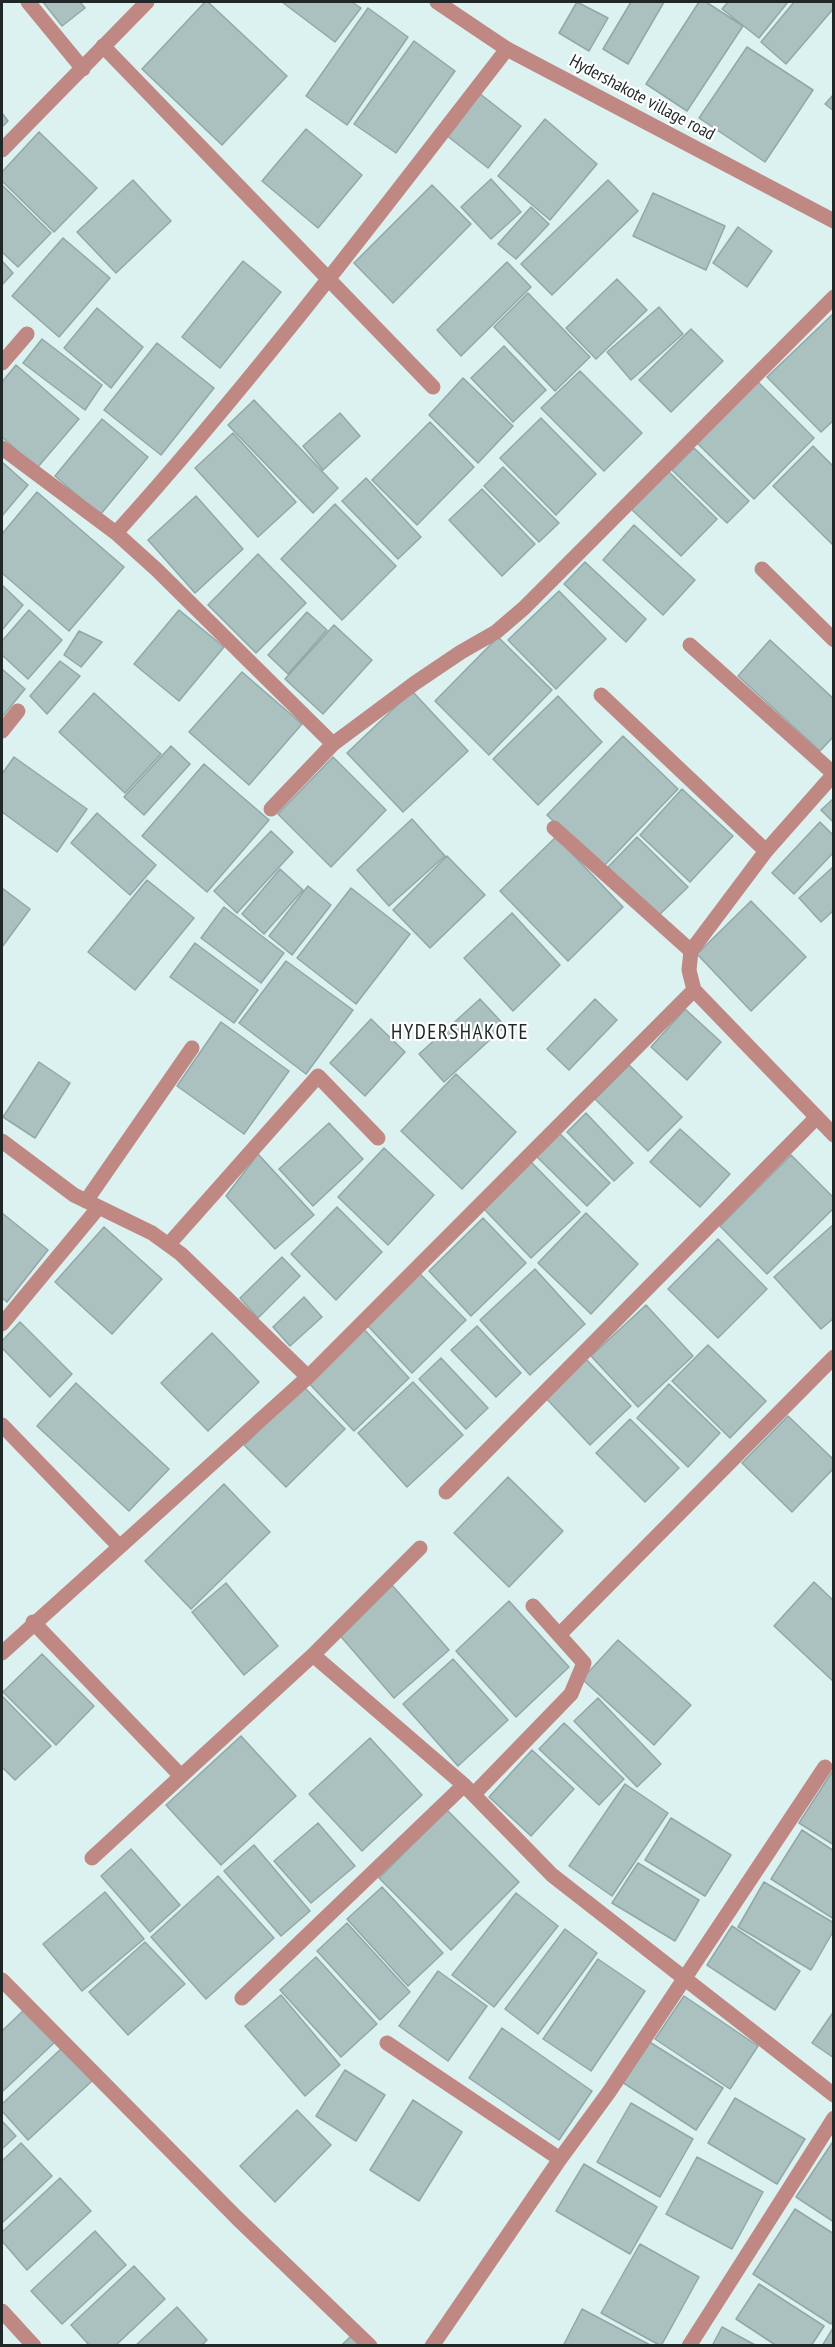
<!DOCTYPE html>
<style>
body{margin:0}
#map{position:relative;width:835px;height:2347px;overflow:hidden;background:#dbf2f1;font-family:"PT Sans Narrow",sans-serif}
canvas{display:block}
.frame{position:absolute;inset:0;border:3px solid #1f2827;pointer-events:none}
</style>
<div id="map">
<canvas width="835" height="2347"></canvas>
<div class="frame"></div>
</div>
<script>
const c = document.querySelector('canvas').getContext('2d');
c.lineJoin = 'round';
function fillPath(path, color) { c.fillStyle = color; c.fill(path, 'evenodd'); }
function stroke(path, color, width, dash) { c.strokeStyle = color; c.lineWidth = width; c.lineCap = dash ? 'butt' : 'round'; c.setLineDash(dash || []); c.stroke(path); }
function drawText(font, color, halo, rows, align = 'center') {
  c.font = font + ' "PT Sans Narrow",sans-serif'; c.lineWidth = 4.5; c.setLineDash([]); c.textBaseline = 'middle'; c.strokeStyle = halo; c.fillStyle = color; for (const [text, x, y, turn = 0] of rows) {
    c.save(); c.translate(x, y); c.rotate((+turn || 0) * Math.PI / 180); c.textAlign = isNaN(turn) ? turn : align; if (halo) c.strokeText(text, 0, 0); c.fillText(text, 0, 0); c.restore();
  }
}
const building = new Path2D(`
 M 43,2 L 80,2 L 85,8 L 62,26 Z
 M 205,2 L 208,2 L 287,76 L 222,145 L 142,69 Z
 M 282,2 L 352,2 L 361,8 L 335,42 Z
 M 577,2 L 608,18 L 589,51 L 559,33 Z
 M 631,2 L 664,2 L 628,64 L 603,49 Z
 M 699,2 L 706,2 L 743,26 L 687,111 L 646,84 Z
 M 728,2 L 788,2 L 759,38 L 722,9 Z
 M 794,2 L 834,2 L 834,8 L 786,64 L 761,42 Z
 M 368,8 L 408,37 L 347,125 L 306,96 Z
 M 414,41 L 455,71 L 396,153 L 354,124 Z
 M 747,47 L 813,90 L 765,162 L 699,118 Z
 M 479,93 L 521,126 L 488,168 L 446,135 Z
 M 834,94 L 834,111 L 825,104 Z
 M 2,113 L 8,121 L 2,127 Z
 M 545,119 L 597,164 L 550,220 L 498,176 Z
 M 306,129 L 362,175 L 318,228 L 262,181 Z
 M 39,132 L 97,188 L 54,232 L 2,181 L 2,172 Z
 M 491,179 L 521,212 L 491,239 L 461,207 Z
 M 133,180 L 171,221 L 116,273 L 77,232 Z
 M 608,180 L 638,211 L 552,295 L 521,264 Z
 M 2,185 L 51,233 L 18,267 L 2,252 Z
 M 432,185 L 471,224 L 393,303 L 354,263 Z
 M 653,193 L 725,226 L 706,270 L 633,236 Z
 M 531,207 L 549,224 L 516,259 L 498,244 Z
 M 738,227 L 772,251 L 747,287 L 713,263 Z
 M 63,238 L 110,278 L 59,337 L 12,296 Z
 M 2,261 L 13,273 L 2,285 Z
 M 243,261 L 281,292 L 220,368 L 182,337 Z
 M 507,262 L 531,287 L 461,356 L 437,330 Z
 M 617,279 L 647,310 L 596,359 L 566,328 Z
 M 528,293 L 590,357 L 555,391 L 494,327 Z
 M 659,307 L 683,334 L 631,380 L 607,352 Z
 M 97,308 L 143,347 L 111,388 L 64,348 Z
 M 834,313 L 834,420 L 821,432 L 767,377 Z
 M 691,329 L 723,361 L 671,412 L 639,380 Z
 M 42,339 L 102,385 L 85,410 L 23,363 Z
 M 157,343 L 214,388 L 161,455 L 104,410 Z
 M 504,346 L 546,390 L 513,422 L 471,378 Z
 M 16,365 L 79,419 L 37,468 L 2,437 L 2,382 Z
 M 580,371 L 642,433 L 604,471 L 541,408 Z
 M 463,378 L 513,426 L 478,463 L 429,415 Z
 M 756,380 L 814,438 L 754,499 L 695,441 Z
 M 254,400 L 338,488 L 313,513 L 228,425 Z
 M 340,413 L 360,436 L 323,470 L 303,446 Z
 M 541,418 L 596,474 L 556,515 L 500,458 Z
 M 102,419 L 148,457 L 100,515 L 55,476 Z
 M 430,422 L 474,467 L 417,525 L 372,480 Z
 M 233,433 L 296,502 L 258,537 L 195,468 Z
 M 813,446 L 834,467 L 834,546 L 773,486 Z
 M 694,448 L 749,501 L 727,523 L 672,470 Z
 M 2,462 L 28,485 L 2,516 Z
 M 503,467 L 559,523 L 539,542 L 484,486 Z
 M 666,469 L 717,519 L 681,556 L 629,507 Z
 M 366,478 L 421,537 L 398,559 L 342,501 Z
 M 482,489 L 535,544 L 502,576 L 449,520 Z
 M 37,492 L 124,567 L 69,631 L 2,573 L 2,534 Z
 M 196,496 L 243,549 L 195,593 L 148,540 Z
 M 335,504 L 396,566 L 342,620 L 281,559 Z
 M 634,525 L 695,580 L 663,615 L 603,560 Z
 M 258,554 L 306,603 L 256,653 L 208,605 Z
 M 585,562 L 646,619 L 626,642 L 564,584 Z
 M 2,585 L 23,605 L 2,630 Z
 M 559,591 L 606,639 L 556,689 L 508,640 Z
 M 29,610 L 62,640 L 28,679 L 2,655 L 2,641 Z
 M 179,610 L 224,647 L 179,701 L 134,664 Z
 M 307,612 L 327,630 L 288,674 L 268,655 Z
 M 334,625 L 372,660 L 323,714 L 285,679 Z
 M 79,631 L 102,642 L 81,667 L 64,655 Z
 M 498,637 L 552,690 L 489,755 L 435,701 Z
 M 770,640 L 834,699 L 834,736 L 820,751 L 738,676 Z
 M 60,661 L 80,676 L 47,714 L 30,696 Z
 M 2,669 L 25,689 L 2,717 Z
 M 242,672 L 302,724 L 249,785 L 189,732 Z
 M 412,691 L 468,751 L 403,812 L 347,753 Z
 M 94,693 L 161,754 L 125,793 L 59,732 Z
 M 558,696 L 602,742 L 538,805 L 493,759 Z
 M 623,736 L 678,789 L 602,868 L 547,815 Z
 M 171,746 L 190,764 L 144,815 L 124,797 Z
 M 14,757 L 87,809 L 57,852 L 2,812 L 2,774 Z
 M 333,757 L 386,810 L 331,867 L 278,814 Z
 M 204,764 L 269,820 L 207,892 L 142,836 Z
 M 682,789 L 733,836 L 690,882 L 640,835 Z
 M 834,798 L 834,823 L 821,810 Z
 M 97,813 L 156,865 L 130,895 L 71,843 Z
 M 412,819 L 445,856 L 389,906 L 357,870 Z
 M 820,822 L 834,836 L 834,852 L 794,894 L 772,873 Z
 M 271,831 L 293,852 L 237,913 L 214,891 Z
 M 556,837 L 623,907 L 568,961 L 500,891 Z
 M 637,837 L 688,887 L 657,917 L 608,867 Z
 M 447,856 L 485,895 L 430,948 L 393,910 Z
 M 834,866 L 834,910 L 821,922 L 799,898 Z
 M 280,869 L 303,890 L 264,934 L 242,914 Z
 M 147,880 L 194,918 L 135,990 L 88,952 Z
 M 308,886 L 331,905 L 292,955 L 269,936 Z
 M 2,888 L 30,909 L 2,947 Z
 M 351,888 L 410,934 L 356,1004 L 297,958 Z
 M 751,901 L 806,957 L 751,1011 L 697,954 Z
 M 224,907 L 284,953 L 261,983 L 201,938 Z
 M 512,913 L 560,965 L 513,1011 L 464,958 Z
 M 195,943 L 258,990 L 234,1023 L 170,977 Z
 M 286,961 L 353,1010 L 306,1074 L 239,1023 Z
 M 480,999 L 505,1026 L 444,1082 L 419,1054 Z
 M 595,999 L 617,1020 L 569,1070 L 547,1049 Z
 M 685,1009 L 721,1042 L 687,1080 L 651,1047 Z
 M 371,1019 L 405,1052 L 365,1096 L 330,1063 Z
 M 221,1022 L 289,1071 L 244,1134 L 177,1086 Z
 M 39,1062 L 70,1083 L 35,1138 L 3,1117 Z
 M 629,1065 L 682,1117 L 648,1151 L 595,1099 Z
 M 456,1074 L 516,1132 L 462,1189 L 401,1131 Z
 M 586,1113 L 633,1163 L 614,1181 L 567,1132 Z
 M 329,1123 L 363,1159 L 313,1206 L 279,1169 Z
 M 680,1129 L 730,1174 L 700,1207 L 650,1162 Z
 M 557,1131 L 610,1183 L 587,1206 L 534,1154 Z
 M 384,1148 L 434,1195 L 388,1245 L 338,1197 Z
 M 258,1154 L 314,1215 L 275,1249 L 226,1196 Z
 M 791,1155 L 834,1198 L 834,1208 L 767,1274 L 720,1226 Z
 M 531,1162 L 580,1212 L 531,1258 L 484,1209 Z
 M 337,1207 L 382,1252 L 336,1300 L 291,1254 Z
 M 2,1213 L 48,1250 L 7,1302 L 2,1298 Z
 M 586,1213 L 638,1264 L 591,1314 L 538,1263 Z
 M 483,1218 L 526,1263 L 471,1316 L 429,1271 Z
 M 834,1224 L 834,1318 L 821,1329 L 774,1277 Z
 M 104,1227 L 162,1279 L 112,1334 L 55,1282 Z
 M 718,1239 L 767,1289 L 718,1338 L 668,1289 Z
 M 282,1257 L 300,1276 L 258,1318 L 240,1298 Z
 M 535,1269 L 585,1324 L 530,1375 L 480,1320 Z
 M 419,1273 L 466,1320 L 412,1373 L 367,1325 Z
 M 304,1297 L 322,1317 L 290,1346 L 273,1327 Z
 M 646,1305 L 693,1356 L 638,1407 L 591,1356 Z
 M 20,1322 L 72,1374 L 50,1397 L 2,1348 L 2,1341 Z
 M 361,1326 L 409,1378 L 354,1431 L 305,1379 Z
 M 477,1326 L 521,1373 L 496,1397 L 451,1350 Z
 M 212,1333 L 259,1382 L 208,1431 L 161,1383 Z
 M 708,1345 L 766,1401 L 730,1438 L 672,1381 Z
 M 583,1356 L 631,1406 L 590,1445 L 543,1395 Z
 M 441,1358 L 488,1408 L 466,1429 L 419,1379 Z
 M 413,1382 L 463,1435 L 407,1487 L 358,1433 Z
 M 76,1383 L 169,1469 L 129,1511 L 37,1426 Z
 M 669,1384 L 720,1433 L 688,1467 L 637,1418 Z
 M 304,1387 L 345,1429 L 286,1487 L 244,1445 Z
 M 788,1416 L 834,1460 L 834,1468 L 792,1512 L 742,1463 Z
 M 630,1419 L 679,1468 L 645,1502 L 596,1453 Z
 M 508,1477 L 563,1531 L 509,1587 L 454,1533 Z
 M 224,1484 L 270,1532 L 191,1609 L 145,1561 Z
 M 814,1582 L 834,1601 L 834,1682 L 774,1626 Z
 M 226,1583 L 278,1646 L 244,1675 L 192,1612 Z
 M 391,1584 L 449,1650 L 394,1698 L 337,1632 Z
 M 509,1601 L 569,1667 L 516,1717 L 456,1651 Z
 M 618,1640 L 691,1705 L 654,1745 L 582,1679 Z
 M 42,1654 L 94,1706 L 56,1745 L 3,1692 Z
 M 453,1659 L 508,1720 L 458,1766 L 403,1704 Z
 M 2,1696 L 51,1746 L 15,1780 L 2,1767 Z
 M 598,1698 L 661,1764 L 637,1787 L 574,1721 Z
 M 564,1723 L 624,1779 L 599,1805 L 539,1749 Z
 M 241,1736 L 296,1796 L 221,1865 L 166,1805 Z
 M 370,1738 L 422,1795 L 362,1851 L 309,1794 Z
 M 532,1750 L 574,1789 L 531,1836 L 489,1797 Z
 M 834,1769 L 834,1845 L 799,1823 Z
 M 625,1784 L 668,1813 L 612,1896 L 569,1866 Z
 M 447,1810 L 519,1882 L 451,1950 L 379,1878 Z
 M 671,1818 L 731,1855 L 705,1896 L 645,1860 Z
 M 318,1823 L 355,1866 L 311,1903 L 274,1861 Z
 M 802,1830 L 834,1851 L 834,1919 L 771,1879 Z
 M 254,1845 L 310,1911 L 281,1936 L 224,1871 Z
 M 131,1849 L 180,1905 L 150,1932 L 101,1876 Z
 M 638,1863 L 699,1900 L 675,1941 L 612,1903 Z
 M 218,1876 L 274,1938 L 206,1999 L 151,1937 Z
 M 764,1882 L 834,1923 L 834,1930 L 811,1970 L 738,1927 Z
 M 382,1887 L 443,1953 L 408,1986 L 347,1919 Z
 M 105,1892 L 144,1939 L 82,1991 L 43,1944 Z
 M 516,1893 L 558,1926 L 494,2007 L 452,1975 Z
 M 347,1923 L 410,1992 L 380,2020 L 317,1951 Z
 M 732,1926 L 800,1971 L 775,2010 L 707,1965 Z
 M 565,1929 L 597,1953 L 538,2034 L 505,2009 Z
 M 145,1942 L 185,1984 L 128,2035 L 89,1992 Z
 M 316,1957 L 377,2024 L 341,2057 L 280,1990 Z
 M 598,1959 L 645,1991 L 591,2071 L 543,2039 Z
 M 438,1971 L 487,2006 L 448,2061 L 399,2026 Z
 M 281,1995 L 340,2065 L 305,2096 L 245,2026 Z
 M 684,1996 L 758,2046 L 730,2089 L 655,2039 Z
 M 26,2008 L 56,2041 L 2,2092 L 2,2031 Z
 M 834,2011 L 834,2058 L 812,2043 Z
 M 502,2028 L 592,2091 L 559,2140 L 469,2078 Z
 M 648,2041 L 723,2088 L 696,2130 L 622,2082 Z
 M 62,2048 L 92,2081 L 28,2140 L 2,2111 L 2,2104 Z
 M 345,2070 L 385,2095 L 356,2141 L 316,2116 Z
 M 735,2098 L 805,2139 L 777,2184 L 708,2143 Z
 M 413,2100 L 462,2132 L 419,2201 L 370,2170 Z
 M 631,2103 L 693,2139 L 660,2197 L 597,2162 Z
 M 297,2110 L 331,2145 L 275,2202 L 240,2166 Z
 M 2,2121 L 16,2136 L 2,2149 Z
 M 834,2140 L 834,2222 L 796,2197 Z
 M 21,2143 L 52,2176 L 2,2223 L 2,2161 Z
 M 697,2157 L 763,2192 L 732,2249 L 666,2214 Z
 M 584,2164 L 657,2207 L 630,2254 L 556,2211 Z
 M 60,2178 L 91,2211 L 27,2270 L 2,2241 L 2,2232 Z
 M 795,2209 L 834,2234 L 834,2319 L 831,2324 L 753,2274 Z
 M 95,2231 L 126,2265 L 62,2324 L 31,2291 Z
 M 640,2244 L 699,2277 L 661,2346 L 601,2313 Z
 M 134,2266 L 165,2299 L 115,2346 L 90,2346 L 71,2325 Z
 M 759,2284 L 824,2326 L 811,2346 L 777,2346 L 736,2319 Z
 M 177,2307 L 207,2340 L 201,2346 L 135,2346 Z
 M 582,2309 L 652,2346 L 563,2346 Z
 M 722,2327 L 757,2346 L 712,2346 Z
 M 833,2328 L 834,2346 L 822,2346 Z
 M 353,2334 L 365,2346 L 341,2346 Z`);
fillPath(building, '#abc1c0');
stroke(building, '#92a8a7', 1.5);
stroke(new Path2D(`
 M 28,2 L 83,69
 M 103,46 L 433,387
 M 2,150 L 147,2
 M 2,363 L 27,334
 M 2,448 L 116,533 L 157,570 L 333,744 L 415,683 L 461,652 L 496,632 L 524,608 L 834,297
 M 116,533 C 255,379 380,213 507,49
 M 762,569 L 834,640
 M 690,645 L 834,774
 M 601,695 L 766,851
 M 2,731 L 18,711
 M 271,809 L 333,744
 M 554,828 L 691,951 L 689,970 L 694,990 L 834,1135
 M 691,951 L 766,851 L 834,774
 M 2,1141 L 74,1195 L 152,1233 L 181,1254 L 308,1377
 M 86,1201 L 192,1048
 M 169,1244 L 318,1076 L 378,1138
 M 2,1324 L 99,1207
 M 2,1425 L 119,1546
 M 446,1492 L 817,1117
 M 33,1622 L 180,1775
 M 559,1635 L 834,1357
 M 2,1653 L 308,1377 L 694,990
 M 313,1655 L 464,1785 L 552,1875 L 834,2095
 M 474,1794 L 571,1694 L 584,1663 L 533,1606
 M 92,1858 L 313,1655 L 420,1548
 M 2,1980 L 237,2218 L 370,2346
 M 242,1998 L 464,1785
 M 387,2043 L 560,2159
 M 2,2311 L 34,2346
 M 432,2346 L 560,2159 L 609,2092 L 825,1767
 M 689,2346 L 834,2118`), '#c08883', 15);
stroke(new Path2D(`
 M 437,2 L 507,49 L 834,221`), '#c08883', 15);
drawText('18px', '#1f2827', '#fff', [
 ["Hydershakote village road",642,98,28]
]);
c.letterSpacing = '1.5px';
drawText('21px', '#1f2827', '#fff', [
 ["HYDERSHAKOTE",460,1033]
]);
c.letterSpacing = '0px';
</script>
